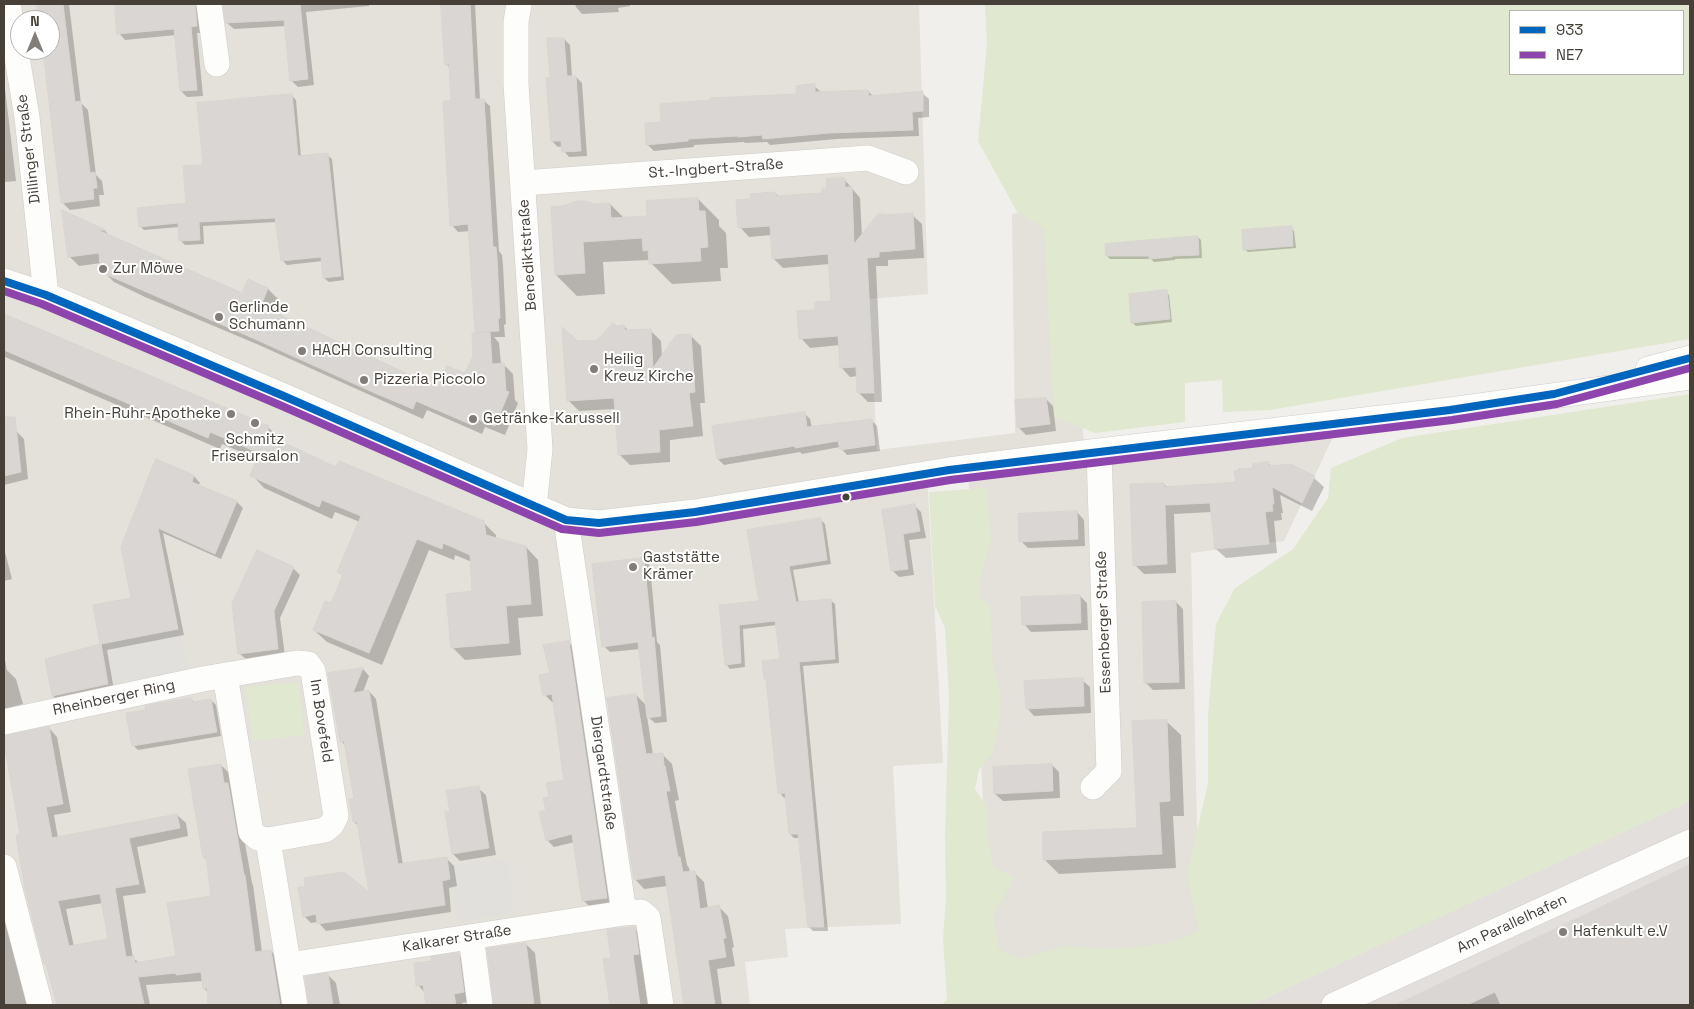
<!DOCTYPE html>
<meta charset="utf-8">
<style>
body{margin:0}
#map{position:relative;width:1694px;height:1009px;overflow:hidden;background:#f1efec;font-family:"Space Grotesk",sans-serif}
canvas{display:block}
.frame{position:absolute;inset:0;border:5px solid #464039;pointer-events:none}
.legend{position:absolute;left:1509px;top:10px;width:175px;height:65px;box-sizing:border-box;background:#fff;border:1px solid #b5b3b0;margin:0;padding:6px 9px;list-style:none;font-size:15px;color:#464039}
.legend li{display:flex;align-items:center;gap:10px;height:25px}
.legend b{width:25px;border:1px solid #b5b3b0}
.north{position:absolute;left:10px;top:10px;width:50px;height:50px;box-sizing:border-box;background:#fff;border:1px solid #b5b3b0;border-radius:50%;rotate:0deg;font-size:14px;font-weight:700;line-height:20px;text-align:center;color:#464039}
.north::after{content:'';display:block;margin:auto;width:18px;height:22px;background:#827d78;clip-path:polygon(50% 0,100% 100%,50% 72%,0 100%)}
</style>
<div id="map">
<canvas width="1694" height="1009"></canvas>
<div class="frame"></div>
<ul class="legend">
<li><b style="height:6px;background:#0065bd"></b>933</li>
<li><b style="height:6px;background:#8e44ad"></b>NE7</li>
</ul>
<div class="north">N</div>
</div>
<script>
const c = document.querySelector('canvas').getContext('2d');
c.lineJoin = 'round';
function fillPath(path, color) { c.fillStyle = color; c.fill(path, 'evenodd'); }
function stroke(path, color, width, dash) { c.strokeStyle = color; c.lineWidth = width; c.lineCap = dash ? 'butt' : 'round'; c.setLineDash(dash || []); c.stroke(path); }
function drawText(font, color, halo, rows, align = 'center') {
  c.font = font + ' "Space Grotesk",sans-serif'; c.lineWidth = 4; c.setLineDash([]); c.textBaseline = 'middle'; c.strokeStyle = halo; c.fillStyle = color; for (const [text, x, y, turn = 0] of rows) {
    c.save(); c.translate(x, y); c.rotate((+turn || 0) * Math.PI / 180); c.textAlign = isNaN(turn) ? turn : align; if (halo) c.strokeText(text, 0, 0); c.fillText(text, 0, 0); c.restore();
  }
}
fillPath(new Path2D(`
 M 4,4 L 919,4 L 928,294 L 869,299 L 877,450 L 1015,433 L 1012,214 L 1078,205 L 1079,394 L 1085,452 L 1340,422 L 1284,541 L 1191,553 L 1200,965 L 992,1005 L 968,468 L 927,474 L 943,763 L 893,766 L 901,924 L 785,929 L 788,957 L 745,962 L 750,1005 L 4,1005 ZM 20,20 L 50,20 L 50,50 L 20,50 Z`), '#e4e0da');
fillPath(new Path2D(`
 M 1690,801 L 1690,1005 L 1251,1005 L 1452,911 Z`), '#e2dfdc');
fillPath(new Path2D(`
 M 985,4 L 1690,4 L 1690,339 L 1270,410 L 1223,412 L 1222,380 L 1185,383 L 1185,422 L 1095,433 L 1054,417 L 1044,228 L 1017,212 L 978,141 L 987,44 ZM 1510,11 L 1683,11 L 1683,74 L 1510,74 Z
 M 1690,394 L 1690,801 L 1251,1005 L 941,1005 L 947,1000 L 943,939 L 946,898 L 945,838 L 949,696 L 945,628 L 935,606 L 929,492 L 987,488 L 991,541 L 981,574 L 980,596 L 990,606 L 993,664 L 1001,698 L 999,725 L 992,754 L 979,770 L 975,789 L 988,808 L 988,840 L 993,866 L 1014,878 L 993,916 L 999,949 L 1021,959 L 1065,946 L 1110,949 L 1141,947 L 1172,942 L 1199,930 L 1187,875 L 1208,783 L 1208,714 L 1216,624 L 1235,588 L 1293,549 L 1328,498 L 1331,468 L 1402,438 Z
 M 299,682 L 304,735 L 252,741 L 246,687 Z`), '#e0e8cf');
fillPath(new Path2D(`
 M 180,630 L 188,670 L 110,684 L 104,647 Z
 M 508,858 L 512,914 L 457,920 L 450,866 Z`), '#e2e0dd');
fillPath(new Path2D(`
 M 38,4 L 69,4 L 81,103 L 88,110 L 96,175 L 102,181 L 104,195 L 99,195 L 100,206 L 70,210 L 63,203 L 44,50 L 50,50 L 50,20 L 40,20 Z
 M 116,4 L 203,4 L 203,33 L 197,33 L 203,96 L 187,97 L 181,91 L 176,35 L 125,40 L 119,33 Z
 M 225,4 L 369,4 L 369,6 L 306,12 L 314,85 L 298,87 L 291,80 L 286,26 L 234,29 L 227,23 Z
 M 442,4 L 475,4 L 480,100 L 483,100 L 490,106 L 499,251 L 502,255 L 503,265 L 506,324 L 504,325 L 505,337 L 494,337 L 499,343 L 501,364 L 503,364 L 513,374 L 515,400 L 518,403 L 505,435 L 485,427 L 482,434 L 427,410 L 423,419 L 259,345 L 145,297 L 114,282 L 104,272 L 101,263 L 79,266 L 69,256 L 64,212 L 105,231 L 112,238 L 243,294 L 248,281 L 268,289 L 278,299 L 272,313 L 439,389 L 465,375 L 474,356 L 478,334 L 476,331 L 470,231 L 458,232 L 452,225 L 452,102 L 450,68 L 446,64 Z
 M 575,4 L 630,4 L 630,6 L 618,8 L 619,12 L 582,14 L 576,7 Z
 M 564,39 L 570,45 L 572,77 L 576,77 L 582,83 L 587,156 L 569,157 L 564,151 L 563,146 L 558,147 L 552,141 L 551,78 Z
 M 4,80 L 16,181 L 4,182 Z
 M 814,86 L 821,92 L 868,91 L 873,96 L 922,93 L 929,99 L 929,117 L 918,118 L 919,136 L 837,139 L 770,145 L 767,142 L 745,143 L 744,142 L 694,145 L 694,147 L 654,151 L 647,144 L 662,124 L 797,95 Z
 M 291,95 L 296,100 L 301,157 L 327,155 L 332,159 L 344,280 L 329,282 L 324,278 L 323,261 L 287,265 L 282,260 L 277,222 L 203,226 L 204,244 L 185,245 L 181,241 L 179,227 L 144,230 L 140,226 L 187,205 L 204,166 Z
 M 844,179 L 860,198 L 862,236 L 912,215 L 922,224 L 924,258 L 888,260 L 888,266 L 876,266 L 882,402 L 868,402 L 859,393 L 858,376 L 850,377 L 841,367 L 840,345 L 810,348 L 801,338 L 817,311 L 832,302 L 830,264 L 783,268 L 773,258 L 772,235 L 749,237 L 740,227 L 752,200 L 775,193 L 779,197 L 824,194 L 828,189 Z
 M 698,199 L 719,220 L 719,226 L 726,233 L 728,268 L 720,268 L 721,281 L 672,284 L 651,263 L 650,260 L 603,262 L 605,294 L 577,296 L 556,275 L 595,205 L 610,204 L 624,218 L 648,217 Z
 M 1291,228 L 1294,231 L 1296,248 L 1248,252 L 1244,249 Z
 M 1198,237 L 1201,240 L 1202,258 L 1175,259 L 1175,260 L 1154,262 L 1151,259 L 1110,259 L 1107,256 Z
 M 1166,292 L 1169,295 L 1172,322 L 1136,326 L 1132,322 Z
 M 4,315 L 268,427 L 281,440 L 280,443 L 337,469 L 483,522 L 496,535 L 496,539 L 526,547 L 538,560 L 543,616 L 518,618 L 521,655 L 465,660 L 453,648 L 474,592 L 472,562 L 455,555 L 454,560 L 429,550 L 382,665 L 327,642 L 314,630 L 332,605 L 344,577 L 339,572 L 360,522 L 335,512 L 332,519 L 264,488 L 252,475 L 258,459 L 222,444 L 220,449 L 5,357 L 4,360 Z
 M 624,326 L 629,331 L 650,330 L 661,341 L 662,357 L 690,335 L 701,346 L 705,403 L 700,403 L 703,436 L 670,440 L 670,462 L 630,465 L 619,454 L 616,409 L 579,411 L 568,400 L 577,342 L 598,341 L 616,327 Z
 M 1046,399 L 1053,406 L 1056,431 L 1026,435 L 1018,427 Z
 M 804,413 L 810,419 L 812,428 L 871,420 L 877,426 L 880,451 L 847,455 L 840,447 L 802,454 L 800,452 L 724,465 L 718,459 L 714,427 Z
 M 16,431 L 24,439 L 28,479 L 4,485 L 4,433 Z
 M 157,461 L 194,476 L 200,483 L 198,486 L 237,502 L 243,508 L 221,559 L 163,533 L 184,635 L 107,650 L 114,690 L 59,702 L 53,696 L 46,660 L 102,645 L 94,606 L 132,599 Z
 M 1268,463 L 1272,467 L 1291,465 L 1314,478 L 1324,487 L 1312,511 L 1280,495 L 1283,513 L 1281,513 L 1282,520 L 1274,521 L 1277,553 L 1226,558 L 1216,549 L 1212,512 L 1174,514 L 1176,573 L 1144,574 L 1135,565 L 1164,484 L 1168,488 L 1237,483 L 1242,471 L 1241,470 L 1255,469 Z
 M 915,506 L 921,512 L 926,538 L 909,540 L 914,575 L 899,577 L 892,570 L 883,511 Z
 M 1077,512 L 1084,520 L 1085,546 L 1028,548 L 1021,541 Z
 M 821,520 L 825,524 L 831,564 L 793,570 L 799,603 L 830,600 L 835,604 L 839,663 L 803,666 L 828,931 L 813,931 L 809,927 L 800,838 L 794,838 L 790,834 L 787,797 L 784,798 L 780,793 L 781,660 L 777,625 L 743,629 L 745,667 L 730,669 L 726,664 L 721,606 L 760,602 Z
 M 4,548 L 12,579 L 4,581 Z
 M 644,559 L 650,566 L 657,642 L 660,645 L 667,722 L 655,723 L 647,716 L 653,755 L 662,754 L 672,764 L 679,800 L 675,801 L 687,865 L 689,868 L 690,873 L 694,872 L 704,882 L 708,909 L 719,907 L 728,916 L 734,947 L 732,948 L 735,966 L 717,969 L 722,1005 L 686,1005 L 667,886 L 644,889 L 635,879 L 636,695 L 647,706 L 640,649 L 610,652 L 604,646 Z
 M 293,568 L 300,575 L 280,618 L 285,656 L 247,660 L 239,653 Z
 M 1080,596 L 1087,603 L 1088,630 L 1031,632 L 1024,624 Z
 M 1176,602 L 1183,609 L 1185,689 L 1153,690 L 1146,683 Z
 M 569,643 L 576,650 L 614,905 L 591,908 L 584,901 L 575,842 L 554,847 L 547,840 L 547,811 L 550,798 L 566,781 L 554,702 L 552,702 L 545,695 L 551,674 Z
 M 4,655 L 7,670 L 16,679 L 23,704 L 4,709 Z
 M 363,669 L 369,676 L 363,692 L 369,691 L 376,699 L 403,865 L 447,859 L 454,866 L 457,886 L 449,888 L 451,912 L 326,931 L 318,922 L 311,923 L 304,916 L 371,895 L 360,827 L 354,822 L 355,800 L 347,747 L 341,741 L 329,674 Z
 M 1082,680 L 1090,687 L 1091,713 L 1034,716 L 1027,708 Z
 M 191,699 L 195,703 L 211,700 L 216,705 L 221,736 L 138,750 L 133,745 Z
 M 1166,721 L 1181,735 L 1184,816 L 1173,816 L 1176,868 L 1059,874 L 1044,859 L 1139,829 Z
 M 49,728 L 57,737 L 71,812 L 54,815 L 58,838 L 177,815 L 186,823 L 188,836 L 137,847 L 146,893 L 123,896 L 133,958 L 139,963 L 177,957 L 213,897 L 207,860 L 204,857 L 221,765 L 229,773 L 236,792 L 252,883 L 253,885 L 262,952 L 271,951 L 280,960 L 287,1005 L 237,1005 L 235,995 L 212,997 L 204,988 L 203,981 L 146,985 L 150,1005 L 58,1005 L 48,966 L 45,964 L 4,737 ZM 103,903 L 109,940 L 74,947 L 66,909 Z
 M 1052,765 L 1059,772 L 1060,798 L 1003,801 L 995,794 Z
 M 478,788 L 486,795 L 496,855 L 460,861 L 453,854 L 451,812 Z
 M 1690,867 L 1690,1005 L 1398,1005 Z
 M 4,904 L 30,1005 L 4,1005 Z
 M 634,928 L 644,938 L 648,964 L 642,964 L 648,1005 L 611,1005 L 605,961 L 612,959 Z
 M 526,944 L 535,953 L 541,1005 L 495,1005 Z
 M 458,955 L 467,963 L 472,1001 L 462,1003 L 463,1005 L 427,1005 L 425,993 L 418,985 L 433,962 Z
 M 328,975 L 336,983 L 340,1005 L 310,1005 Z`), '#0003');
const building = new Path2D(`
 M 37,4 L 63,4 L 75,102 L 81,101 L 90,173 L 95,172 L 97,188 L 93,188 L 94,199 L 61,203 L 43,50 L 50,50 L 50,20 L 39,20 Z
 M 115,4 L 195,4 L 197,26 L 191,27 L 197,90 L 180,91 L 174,29 L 117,34 Z
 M 223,4 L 300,4 L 308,79 L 290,81 L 284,20 L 226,23 Z
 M 441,4 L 470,4 L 475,99 L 484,99 L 493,247 L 496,247 L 497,258 L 500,318 L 498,319 L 499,331 L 475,332 L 468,224 L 450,226 L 443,101 L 451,101 L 449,64 L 445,65 Z
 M 547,38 L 564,38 L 567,76 L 576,76 L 581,151 L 562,152 L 561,141 L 551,141 L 546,78 L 550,77 Z
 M 815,84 L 815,92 L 868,90 L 869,96 L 923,91 L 923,111 L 912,112 L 913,130 L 829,133 L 763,139 L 762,135 L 738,137 L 738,136 L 688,139 L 688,141 L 646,145 L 645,123 L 661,122 L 660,104 L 710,100 L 710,98 L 796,94 L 796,86 Z
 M 292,94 L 298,156 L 328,153 L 341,276 L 323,278 L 321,257 L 281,261 L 275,218 L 199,222 L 200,240 L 179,241 L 178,223 L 139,227 L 137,208 L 186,203 L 183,166 L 203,165 L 197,103 Z
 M 845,178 L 845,187 L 852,187 L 854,244 L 878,214 L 885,214 L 887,215 L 913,213 L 915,249 L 879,252 L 879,257 L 867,258 L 874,393 L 857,393 L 856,367 L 840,368 L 838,336 L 799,339 L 797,311 L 815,310 L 815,302 L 831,301 L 828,254 L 772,259 L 770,226 L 738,228 L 736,200 L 751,199 L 750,194 L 775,192 L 776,196 L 822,193 L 822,188 L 827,188 L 826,179 Z
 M 698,198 L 699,211 L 705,211 L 708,247 L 700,248 L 701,261 L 649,264 L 648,250 L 643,251 L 642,238 L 583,242 L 585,273 L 555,275 L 551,207 L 563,206 L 577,201 L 585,201 L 595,204 L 610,203 L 611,218 L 647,216 L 646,201 Z
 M 62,210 L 106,230 L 98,230 L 242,293 L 248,279 L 268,288 L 261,306 L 438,388 L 447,366 L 465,373 L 473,356 L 472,333 L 490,332 L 492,364 L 504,363 L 506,391 L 509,392 L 495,426 L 475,418 L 472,425 L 416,401 L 413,409 L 377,394 L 248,336 L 105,274 L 100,268 L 99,253 L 68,257 Z
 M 1292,226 L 1293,246 L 1243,250 L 1242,230 Z
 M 1198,236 L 1199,255 L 1172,256 L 1172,257 L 1149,259 L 1149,256 L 1106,256 L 1105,244 Z
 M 1167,290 L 1170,319 L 1131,323 L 1129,294 Z
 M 4,314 L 269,426 L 267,435 L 336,467 L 339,461 L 484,521 L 486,535 L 526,546 L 531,604 L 506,606 L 509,643 L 451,648 L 446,594 L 472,591 L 470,555 L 443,543 L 442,549 L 417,539 L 369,653 L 313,630 L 325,601 L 331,603 L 343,575 L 337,572 L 361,516 L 322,500 L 319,507 L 250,476 L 259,453 L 210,432 L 208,438 L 4,350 Z
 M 613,323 L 616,326 L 624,325 L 625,330 L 651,329 L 653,368 L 676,335 L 691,334 L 695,392 L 689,393 L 693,426 L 659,430 L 660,452 L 618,455 L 614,398 L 567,401 L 562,327 L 578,341 L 597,340 Z
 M 1046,398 L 1050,424 L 1017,428 L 1015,400 Z
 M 805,412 L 807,427 L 872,419 L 875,445 L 840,450 L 838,441 L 795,448 L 795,446 L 717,459 L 712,426 Z
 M 4,417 L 15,417 L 21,472 L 4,476 Z
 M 156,459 L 194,475 L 192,482 L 237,501 L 215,554 L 158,528 L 178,629 L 101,644 L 108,684 L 52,696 L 45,659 L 100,644 L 93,605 L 131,598 L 121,547 Z
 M 1269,462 L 1269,466 L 1291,464 L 1315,476 L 1302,503 L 1272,487 L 1274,504 L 1272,504 L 1273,511 L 1265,512 L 1269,544 L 1215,549 L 1210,503 L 1165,505 L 1167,564 L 1133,566 L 1130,484 L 1164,483 L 1165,487 L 1236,482 L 1234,471 L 1241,470 L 1238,469 L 1253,468 L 1253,464 Z
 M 915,504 L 920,531 L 903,534 L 908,569 L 891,571 L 882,510 Z
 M 1077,511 L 1078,539 L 1019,542 L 1018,514 Z
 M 821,518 L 827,560 L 789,566 L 796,602 L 831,599 L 835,659 L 799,662 L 824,927 L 808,927 L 798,834 L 789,834 L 785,793 L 778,794 L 766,679 L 764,679 L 762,661 L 780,659 L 775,621 L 739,625 L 741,663 L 725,665 L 719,605 L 759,601 L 747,530 Z
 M 257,550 L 294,567 L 274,611 L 278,649 L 238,654 L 232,604 Z
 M 644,558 L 652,638 L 654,637 L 661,716 L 647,718 L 638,642 L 602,647 L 592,564 Z
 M 1080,595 L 1081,623 L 1022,625 L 1021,597 Z
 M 1176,601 L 1179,682 L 1144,683 L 1142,602 Z
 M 569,641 L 607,898 L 582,901 L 572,834 L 546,841 L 539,812 L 546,810 L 543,798 L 549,797 L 546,783 L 564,780 L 552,694 L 543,696 L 539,675 L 550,673 L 543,645 Z
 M 363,668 L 353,693 L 369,690 L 398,864 L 447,857 L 450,879 L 442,881 L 445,905 L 317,924 L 316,914 L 303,917 L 298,887 L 305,887 L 304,878 L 344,872 L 369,892 L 357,822 L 353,822 L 349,799 L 354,799 L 344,741 L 340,742 L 328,673 Z
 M 1083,678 L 1084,706 L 1026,709 L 1024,681 Z
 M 636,694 L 646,754 L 663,753 L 664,766 L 665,766 L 670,791 L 666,791 L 678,857 L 680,857 L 683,872 L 695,871 L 700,909 L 719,905 L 726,938 L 723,938 L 726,957 L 708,960 L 715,1005 L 684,1005 L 665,875 L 634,880 L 607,698 Z
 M 191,698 L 192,702 L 211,699 L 217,732 L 132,746 L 126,713 L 146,710 L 145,706 Z
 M 1167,720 L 1170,801 L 1159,802 L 1162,854 L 1043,860 L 1043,832 L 1137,828 L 1132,721 Z
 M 49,727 L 63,804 L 46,807 L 52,838 L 177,814 L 180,828 L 129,838 L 139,884 L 115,888 L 126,957 L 134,956 L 135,963 L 176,956 L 167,903 L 211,896 L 206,857 L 203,858 L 188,769 L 221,764 L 224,783 L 228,783 L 244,875 L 245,875 L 255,952 L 271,950 L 280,1005 L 208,1005 L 207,988 L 203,989 L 201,972 L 176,975 L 176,973 L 138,977 L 144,1004 L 123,1005 L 57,1005 L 46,964 L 44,964 L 25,889 L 16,835 L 20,834 L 4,743 L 4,736 ZM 100,894 L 108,939 L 69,946 L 58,901 Z
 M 1052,764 L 1053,791 L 994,794 L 993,767 Z
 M 479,786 L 489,848 L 452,854 L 445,812 L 450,811 L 446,791 Z
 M 1690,865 L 1690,1005 L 1501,1005 L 1495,992 L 1467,1005 L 1396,1005 Z
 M 635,927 L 639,954 L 633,955 L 640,1005 L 610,1005 L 603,959 L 611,958 L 607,930 Z
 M 526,943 L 534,1005 L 494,1005 L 487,949 Z
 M 459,953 L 464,992 L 454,994 L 456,1005 L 426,1005 L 423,985 L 416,986 L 414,963 L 432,961 L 431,957 Z
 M 328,973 L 333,1005 L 309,1005 L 305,977 Z`);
fillPath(building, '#d9d6d3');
stroke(building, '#d9d6d2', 1);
const minor = new Path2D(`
 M 8,4 L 27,117 L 46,295
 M 209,4 L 217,64
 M 519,4 L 516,22 L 516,84 L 540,449 L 534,507
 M 523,183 L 868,158 L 906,172
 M 4,281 L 46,295 L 286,397 L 566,520 L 599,523 L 695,512 L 949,470 L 1099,451 L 1450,410 L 1690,377
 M 1648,369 L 1690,358
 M 566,520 L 624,913 L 641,912 L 648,918 L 661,1005
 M 225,675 L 251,832 L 258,838 L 268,840 L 295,1005
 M 4,722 L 203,679 L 297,663 L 308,664 L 313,671 L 336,816 L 332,824 L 325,830 L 268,840
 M 1093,787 L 1109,771 L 1099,451
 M 4,867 L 40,1005
 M 471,937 L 480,1005
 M 289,965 L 624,913
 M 1334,1005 L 1690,842`);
stroke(minor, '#cfcdca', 26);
stroke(minor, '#fdfdfc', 25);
stroke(new Path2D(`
 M 4,281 L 46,295 L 286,397 L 566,520 L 599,523 L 695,512 L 949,470 L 1450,410 L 1554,394 L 1690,358`), '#0065bd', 8);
stroke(new Path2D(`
 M 4,291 L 42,304 L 282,406 L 562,529 L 599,533 L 696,522 L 950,480 L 1452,420 L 1557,404 L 1690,368`), '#8e44ad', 8);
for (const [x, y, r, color] of [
 [103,269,5,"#827d78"],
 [219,317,5,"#827d78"],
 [302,351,5,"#827d78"],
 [594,369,5,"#827d78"],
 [364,380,5,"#827d78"],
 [231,414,5,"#827d78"],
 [473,419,5,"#827d78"],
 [255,423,5,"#827d78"],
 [846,497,4.5,"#464039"],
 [633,567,5,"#827d78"],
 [1563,932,5,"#827d78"]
]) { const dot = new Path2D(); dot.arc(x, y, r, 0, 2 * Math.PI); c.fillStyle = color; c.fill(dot); stroke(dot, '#fff', 2); }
drawText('15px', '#464039', '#fff', [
 ["Dillinger Straße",29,149,-97],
 ["St.-Ingbert-Straße",716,169,-4],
 ["Benediktstraße",528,255,-94],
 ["Essenberger Straße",1104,622,-92],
 ["Rheinberger Ring",114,698,-12],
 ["Im Bovefeld",321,721,81],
 ["Diergardtstraße",603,773,82],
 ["Am Parallelhafen",1512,924,-25],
 ["Kalkarer Straße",457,939,-9]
]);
drawText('15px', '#464039', '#fff', [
 ["Zur Möwe",113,269],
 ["Gerlinde",229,308],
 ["Schumann",229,325],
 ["HACH Consulting",312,351],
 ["Heilig",604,360],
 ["Kreuz Kirche",604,377],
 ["Pizzeria Piccolo",374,380],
 ["Rhein-Ruhr-Apotheke",221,414,"right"],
 ["Getränke-Karussell",483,419],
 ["Schmitz",255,440,"center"],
 ["Friseursalon",255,457,"center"],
 ["Gaststätte",643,558],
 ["Krämer",643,575],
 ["Hafenkult e.V",1573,932]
], 'left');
</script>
